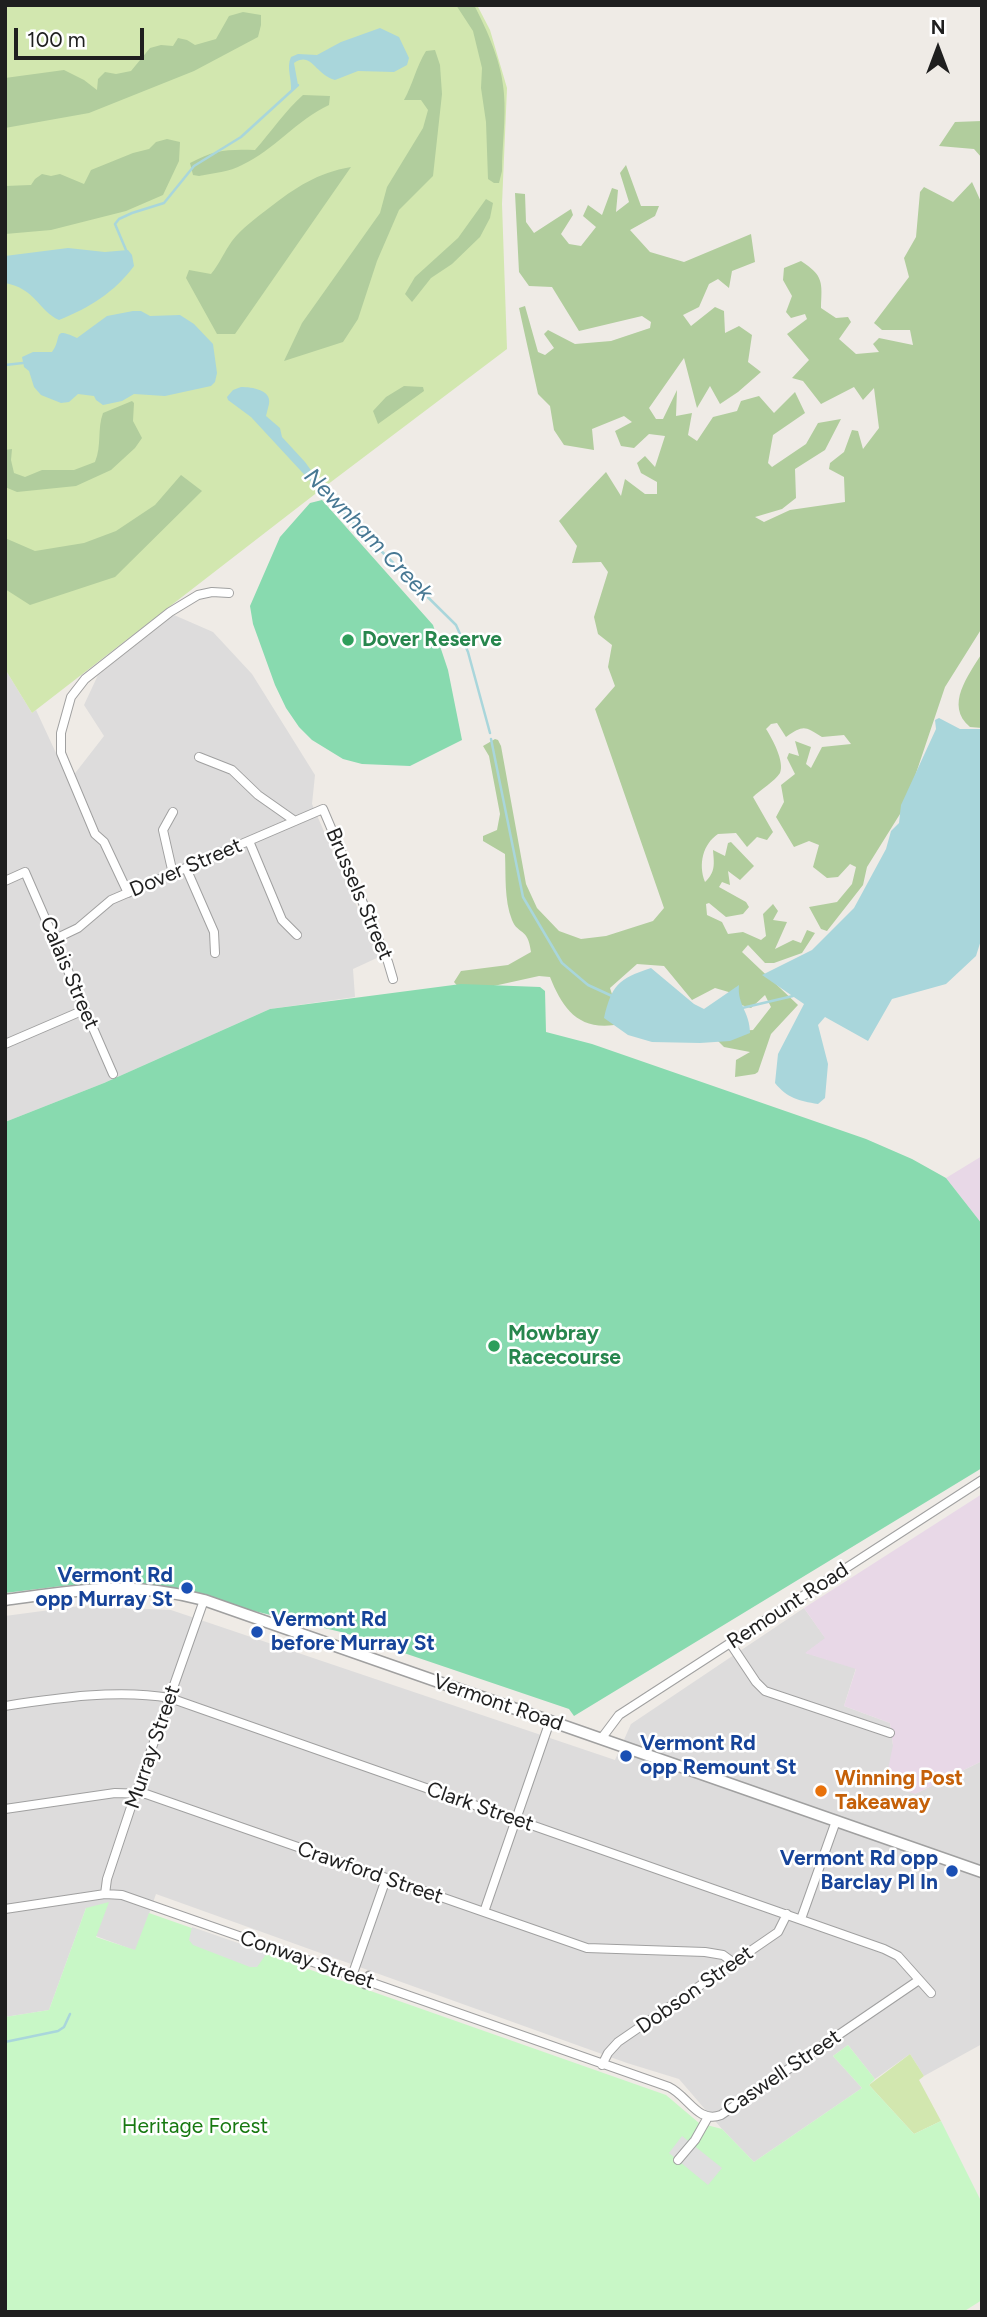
<!DOCTYPE html>
<style>
body{margin:0}
#map{position:relative;width:987px;height:2317px;overflow:hidden;background:#efebe6;font-family:Figtree,sans-serif}
canvas{display:block}
.frame{position:absolute;inset:0;border:7px solid #1f1f1f;pointer-events:none}
.north{position:absolute;left:903px;top:14px;width:70px;height:70px;-webkit-text-stroke:5px #fff;paint-order:stroke;rotate:0deg;font-size:19px;font-weight:700;line-height:28px;text-align:center;color:#1f1f1f}
.north::after{content:'';display:block;margin:auto;width:24px;height:32px;background:#1f1f1f;clip-path:polygon(50% 0,100% 100%,50% 72%,0 100%)}
.scale{position:absolute;left:14px;top:28px;width:130px;height:32px;box-sizing:border-box;border:4px solid #1f1f1f;border-top:0;padding-left:9px;font-size:21px;line-height:24px;white-space:nowrap;color:#1f1f1f;-webkit-text-stroke:5px #fff;paint-order:stroke}
</style>
<div id="map">
<canvas width="987" height="2317"></canvas>
<div class="frame"></div>
<div class="north">N</div>
<div class="scale">100 m</div>
</div>
<script>
const c = document.querySelector('canvas').getContext('2d');
c.lineJoin = 'round';
function fillPath(path, color) { c.fillStyle = color; c.fill(path, 'evenodd'); }
function stroke(path, color, width, dash) { c.strokeStyle = color; c.lineWidth = width; c.lineCap = dash ? 'butt' : 'round'; c.setLineDash(dash || []); c.stroke(path); }
function drawText(font, color, halo, rows, align = 'center') {
  c.font = font + ' Figtree,sans-serif'; c.lineWidth = 5; c.setLineDash([]); c.textBaseline = 'middle'; c.strokeStyle = halo; c.fillStyle = color; for (const [text, x, y, turn = 0] of rows) {
    c.save(); c.translate(x, y); c.rotate((+turn || 0) * Math.PI / 180); c.textAlign = isNaN(turn) ? turn : align; if (halo) c.strokeText(text, 0, 0); c.fillText(text, 0, 0); c.restore();
  }
}
fillPath(new Path2D(`
 M 174,615 L 213,632 L 252,674 L 315,775 L 312,804 L 379,957 L 353,969 L 355,997 L 270,1009 L 104,1083 L 5,1122 L 5,669 L 32,713 L 36,710 L 69,781 L 104,736 L 84,705 L 98,675 Z
 M 80,1606 L 171,1610 L 615,1760 L 631,1724 L 804,1608 L 826,1639 L 806,1653 L 856,1668 L 844,1706 L 890,1723 L 893,1745 L 915,1794 L 982,1761 L 982,2044 L 924,2076 L 910,2054 L 875,2079 L 848,2045 L 833,2056 L 862,2088 L 754,2162 L 722,2129 L 679,2079 L 627,2063 L 156,1894 L 136,1951 L 96,1936 L 86,1908 L 49,2010 L 5,2017 L 5,1616 Z`), '#dddcdc');
fillPath(new Path2D(`
 M 982,1156 L 982,1224 L 946,1178 Z
 M 982,1494 L 982,1761 L 915,1794 L 885,1784 L 893,1745 L 890,1723 L 844,1706 L 856,1669 L 805,1653 L 825,1638 L 804,1608 Z`), '#e8d8e7');
fillPath(new Path2D(`
 M 5,5 L 477,5 L 490,30 L 507,88 L 502,204 L 507,349 L 319,491 L 32,713 L 5,669 Z
 M 910,2054 L 924,2076 L 919,2080 L 941,2121 L 914,2134 L 869,2085 Z`), '#d2e7af');
fillPath(new Path2D(`
 M 456,5 L 474,5 C 488,32 502,63 504,94 C 506,119 502,146 502,171 L 499,183 L 494,183 L 488,179 L 486,122 L 481,88 L 482,68 L 473,31 Z
 M 243,12 L 261,15 L 261,25 L 258,37 L 194,71 L 89,113 L 5,128 L 5,78 L 64,70 L 84,80 L 97,90 L 98,79 L 105,72 L 116,74 L 131,71 L 150,48 L 161,45 L 173,46 L 178,38 L 187,40 L 195,45 L 216,39 L 229,16 Z
 M 435,50 L 440,65 L 442,94 L 433,176 L 399,210 L 377,261 L 358,319 L 343,342 L 284,361 L 302,323 L 380,213 L 387,187 L 423,128 L 428,110 L 421,100 L 404,100 C 413,84 416,67 426,51 Z
 M 303,95 L 330,96 L 329,105 C 297,120 274,150 242,165 C 230,172 213,173 199,176 L 193,175 L 190,163 C 214,150 228,149 255,150 C 271,132 285,111 303,95 Z
 M 982,121 L 982,158 L 974,149 L 939,146 L 955,122 Z
 M 167,139 L 180,142 L 179,161 L 163,195 L 126,211 L 51,230 L 5,234 L 5,186 L 31,185 L 35,179 L 42,174 L 51,176 L 60,174 L 84,184 L 91,170 L 133,153 L 149,149 L 156,142 Z
 M 626,165 L 641,206 L 659,206 L 655,216 L 630,230 L 650,252 L 684,262 L 751,234 L 755,262 L 732,271 L 729,288 L 718,279 L 709,284 L 699,307 L 683,315 L 691,326 L 715,307 L 724,311 L 725,333 L 739,326 L 752,335 L 748,362 L 761,372 L 738,392 L 720,404 L 710,386 L 697,408 L 684,358 L 649,408 L 656,419 L 663,419 L 677,390 L 676,416 L 692,413 L 688,435 L 697,441 L 713,417 L 737,411 L 741,401 L 759,396 L 774,413 L 795,392 L 805,413 L 773,435 L 768,463 L 772,467 L 806,444 L 818,423 L 841,419 L 825,450 L 795,469 L 796,498 L 782,509 L 755,517 L 764,522 L 790,510 L 845,502 L 844,477 L 829,469 L 830,463 L 844,452 L 852,430 L 858,431 L 863,449 L 879,428 L 874,388 L 863,400 L 854,387 L 821,404 L 803,381 L 792,378 L 809,360 L 787,334 L 807,319 L 805,314 L 791,318 L 786,312 L 792,296 L 783,280 L 784,268 L 801,261 C 824,276 822,282 821,308 L 836,318 L 848,317 L 851,322 L 839,339 L 856,354 L 879,352 L 873,344 L 879,338 L 913,345 L 910,330 L 882,330 L 874,323 L 909,277 L 904,258 L 916,237 L 920,192 L 924,187 L 953,202 L 972,182 L 982,204 L 982,628 L 945,687 L 905,806 L 867,867 L 863,885 L 827,931 L 821,929 L 809,907 L 837,902 L 852,884 L 856,867 L 850,864 L 838,877 L 827,878 L 813,867 L 819,845 L 809,841 L 794,847 L 776,817 L 784,802 L 781,785 L 795,774 L 787,758 L 789,753 L 799,756 L 795,741 L 811,747 L 806,764 L 811,768 L 822,747 L 851,744 L 844,735 L 822,737 C 804,726 804,725 786,737 L 777,723 L 771,724 L 766,729 C 772,738 785,762 780,773 C 775,781 760,790 753,797 L 773,832 L 767,840 L 757,837 L 747,847 L 736,833 L 718,834 C 703,844 698,864 705,882 C 716,872 714,863 713,850 L 725,856 L 728,843 L 731,842 L 754,866 L 740,880 L 728,871 L 730,885 L 722,882 L 719,887 L 746,902 L 749,907 L 743,914 L 726,917 L 709,903 L 706,904 L 707,915 L 722,922 L 728,934 L 743,932 L 761,940 L 766,936 L 763,914 L 773,904 L 778,911 L 773,920 L 787,922 L 775,949 L 793,940 L 801,943 L 807,930 L 815,933 L 802,953 L 774,963 L 765,963 L 748,945 L 742,952 L 798,1005 L 771,1034 L 758,1072 L 755,1074 L 735,1077 L 736,1060 L 750,1052 L 724,1047 L 716,1039 L 721,1032 L 753,1030 L 771,1007 L 765,995 L 751,1008 L 738,1004 L 732,993 L 715,988 L 692,1000 L 664,966 L 637,964 L 610,988 L 617,1010 L 614,1025 C 577,1030 562,1007 550,977 L 539,976 L 471,991 L 461,990 L 454,982 L 461,971 L 508,965 L 531,952 C 528,927 518,935 512,920 C 504,900 506,875 505,854 L 483,841 L 483,836 L 497,830 L 500,814 L 489,756 L 483,746 L 495,739 L 498,740 L 501,746 L 526,884 L 537,908 L 559,931 L 581,939 L 606,936 L 653,921 L 664,908 L 595,709 L 615,686 L 608,667 L 612,645 L 598,634 L 594,617 L 608,572 L 601,562 L 572,563 L 577,546 L 559,521 L 606,472 L 621,496 L 625,479 L 645,494 L 657,494 L 657,482 L 641,473 L 637,463 L 645,456 L 655,467 L 665,436 L 649,434 L 634,448 L 621,446 L 615,431 L 632,422 L 624,416 L 592,429 L 594,450 L 564,445 L 554,430 L 550,406 L 538,394 L 519,308 L 525,306 L 538,352 L 545,355 L 554,348 L 544,334 L 548,330 L 575,344 L 611,341 L 650,328 L 651,322 L 642,316 L 579,331 L 552,287 L 529,286 L 519,272 L 515,193 L 525,194 L 526,222 L 534,233 L 571,209 L 573,215 L 561,234 L 569,244 L 581,246 L 596,227 L 583,216 L 588,205 L 602,215 L 612,188 L 618,190 L 616,212 L 629,202 L 620,173 Z
 M 351,167 L 235,334 L 217,334 L 186,278 L 189,270 L 211,274 C 220,263 224,252 232,241 C 242,228 256,218 269,208 C 296,187 317,173 351,167 Z
 M 486,199 L 493,203 L 490,218 L 480,237 L 452,264 L 431,278 L 412,302 L 405,294 L 415,277 L 458,238 Z
 M 404,386 L 423,387 L 424,391 L 378,424 L 373,411 L 386,397 Z
 M 132,401 L 134,403 L 133,421 L 142,438 L 135,448 L 111,470 L 76,486 L 17,492 L 5,487 L 5,450 L 12,449 L 11,460 L 14,473 L 25,477 L 42,470 L 74,470 L 95,462 C 102,445 97,429 103,413 Z
 M 181,475 L 202,491 L 115,577 L 30,605 L 5,589 L 5,538 L 35,551 L 84,543 L 116,531 L 155,505 Z
 M 982,653 L 982,728 L 970,727 C 944,705 969,675 982,653 Z`), '#b1cd9d');
fillPath(new Path2D(`
 M 109,1902 L 96,1937 L 135,1950 L 149,1913 L 666,2095 L 699,2123 L 722,2129 L 754,2162 L 862,2088 L 833,2056 L 848,2045 L 875,2079 L 869,2085 L 914,2134 L 941,2121 L 982,2203 L 982,2300 L 963,2312 L 5,2312 L 5,2017 L 49,2010 L 86,1908 Z`), '#c8f7c6');
fillPath(new Path2D(`
 M 322,500 L 433,625 L 448,670 L 462,740 L 410,766 L 362,764 L 343,759 L 312,740 L 299,727 L 286,708 L 275,685 L 253,624 L 250,606 L 280,537 L 310,503 Z
 M 461,984 L 540,987 L 545,991 L 546,1032 L 592,1044 L 866,1139 L 912,1159 L 946,1178 L 982,1224 L 982,1468 L 574,1716 L 569,1709 L 345,1633 L 151,1586 L 70,1585 L 5,1593 L 5,1122 L 104,1083 L 270,1009 Z`), '#88daaf');
fillPath(new Path2D(`
 M 192,1927 L 267,1953 L 257,1967 L 250,1967 L 193,1945 L 189,1940 Z
 M 682,2136 L 722,2168 L 708,2185 L 669,2153 Z`), '#dfdfdf');
fillPath(new Path2D(`
 M 380,28 L 399,37 L 409,58 L 407,65 L 394,72 L 358,71 L 335,80 C 314,74 312,51 294,63 L 298,85 L 291,91 C 292,78 286,68 291,57 L 298,54 L 317,55 L 341,42 Z
 M 68,248 L 105,252 L 128,250 L 132,255 L 134,266 C 115,292 89,308 59,320 C 39,311 35,288 5,283 L 5,256 Z
 M 133,311 L 141,311 L 150,316 L 180,315 L 194,324 L 213,344 L 217,373 L 215,382 L 211,386 L 165,396 L 134,394 L 122,401 L 103,405 L 96,400 L 94,396 L 78,394 L 69,402 L 61,403 L 41,395 L 34,387 L 29,371 L 24,367 L 22,357 L 33,352 L 52,352 C 63,338 51,326 77,338 L 107,316 Z
 M 241,387 C 252,387 272,390 269,404 C 268,408 267,412 266,416 L 280,428 L 282,437 L 305,462 L 318,480 L 313,484 L 251,417 L 228,400 L 227,397 L 233,390 Z
 M 939,718 L 960,729 L 982,729 L 982,937 L 976,956 L 946,984 L 892,999 L 868,1041 L 825,1017 L 818,1025 L 828,1064 L 825,1098 L 818,1104 C 799,1101 787,1098 775,1083 L 778,1054 L 804,1004 L 762,975 L 812,950 L 854,908 L 886,849 L 891,831 L 899,823 L 901,805 L 936,729 L 935,720 Z
 M 651,968 L 694,1004 L 704,1009 L 739,985 C 737,1005 750,1012 750,1033 L 730,1041 L 700,1043 L 652,1042 L 628,1035 L 604,1018 C 612,985 618,979 651,968 Z`), '#a9d6db');
stroke(new Path2D(`
 M 126,250 L 115,224 L 119,219 L 132,213 L 164,203 L 194,166 L 241,137 L 298,85
 M 5,365 L 23,363
 M 315,481 L 363,533 L 456,625 L 468,652 L 490,733
 M 491,739 L 523,897 L 562,963 L 588,985 L 612,996
 M 742,1008 L 793,996
 M 5,2042 L 58,2031 L 64,2027 L 70,2014`), '#a9d6db', 2.5);
const pedestrian = new Path2D(`
 M 365,1985 L 369,1975`);
const minor = new Path2D(`
 M 199,757 L 232,770 L 258,795 L 295,821
 M 249,841 L 282,920 L 297,935
 M 186,868 L 214,932 L 215,953
 M 173,874 L 163,830 L 173,812
 M 5,881 L 25,872 L 113,1074
 M 128,893 L 104,842 L 95,834 L 61,753 L 61,733 L 71,697 L 85,679 L 170,612 L 198,595 L 212,592 L 229,593
 M 55,939 L 78,928 L 111,900 L 323,809 L 388,962 L 393,979
 M 5,1044 L 84,1010
 M 730,1643 L 756,1682 L 765,1691 L 890,1733
 M 5,1706 C 58,1698 117,1689 170,1698 L 884,1949 L 898,1956 L 931,1993
 M 601,1739 L 619,1715 L 982,1480
 M 5,1809 L 115,1793 L 146,1794 L 587,1948 L 705,1952 L 723,1955 L 734,1963
 M 105,1894 L 107,1879 L 130,1810 L 204,1600
 M 5,1909 L 105,1894 L 122,1895 L 669,2087 C 688,2096 698,2124 721,2115 L 919,1980
 M 484,1912 L 550,1721
 M 801,1919 L 836,1821
 M 352,1976 L 386,1879
 M 602,2065 L 608,2053 L 618,2042 L 778,1932 L 787,1914
 M 678,2160 L 695,2140 L 708,2117`);
const tertiary = new Path2D(`
 M 5,1600 C 79,1590 130,1580 204,1600 L 982,1872`);
stroke(pedestrian, '#a0a0a0', 9);
stroke(minor, '#a0a0a0', 10);
stroke(tertiary, '#a0a0a0', 13);
stroke(pedestrian, '#fff', 6);
stroke(minor, '#fff', 8);
stroke(tertiary, '#fff', 10);
for (const [x, y, r, color] of [
 [348,640,7,"#2e9e5b"],
 [494,1346,7,"#2e9e5b"],
 [187,1588,7,"#1a4fb4"],
 [257,1632,7,"#1a4fb4"],
 [626,1756,7,"#1a4fb4"],
 [821,1791,7,"#e8710a"],
 [952,1871,7,"#1a4fb4"]
]) { const dot = new Path2D(); dot.arc(x, y, r, 0, 2 * Math.PI); c.fillStyle = color; c.fill(dot); stroke(dot, '#fff', 2.5); }
drawText('bold 21px', '#27864d', '#fff', [
 ["Dover Reserve",362,640],
 ["Mowbray",508,1334],
 ["Racecourse",508,1358]
], 'left');
drawText('21px', '#1f1f1f', '#fff', [
 ["Dover Street",186,868,-23],
 ["Brussels Street",359,894,67],
 ["Calais Street",69,973,67],
 ["Remount Road",788,1606,-33],
 ["Vermont Road",498,1703,19],
 ["Murray Street",153,1747,-71],
 ["Clark Street",480,1807,19],
 ["Crawford Street",370,1873,19],
 ["Conway Street",307,1960,19],
 ["Dobson Street",695,1990,-35],
 ["Caswell Street",782,2073,-34]
]);
drawText('bold 21px', '#164399', '#fff', [
 ["Vermont Rd",173,1576],
 ["opp Murray St",173,1600],
 ["Vermont Rd",271,1620,"left"],
 ["before Murray St",271,1644,"left"],
 ["Vermont Rd",640,1744,"left"],
 ["opp Remount St",640,1768,"left"],
 ["Vermont Rd opp",938,1859],
 ["Barclay Pl In",938,1883]
], 'right');
drawText('bold 21px', '#c56008', '#fff', [
 ["Winning Post",835,1779],
 ["Takeaway",835,1803]
], 'left');
drawText('21px', '#177911', '#fff', [
 ["Heritage Forest",195,2127]
]);
drawText('italic 23px', '#477893', '#fff', [
 ["Newnham Creek",368,535,46]
]);
</script>
